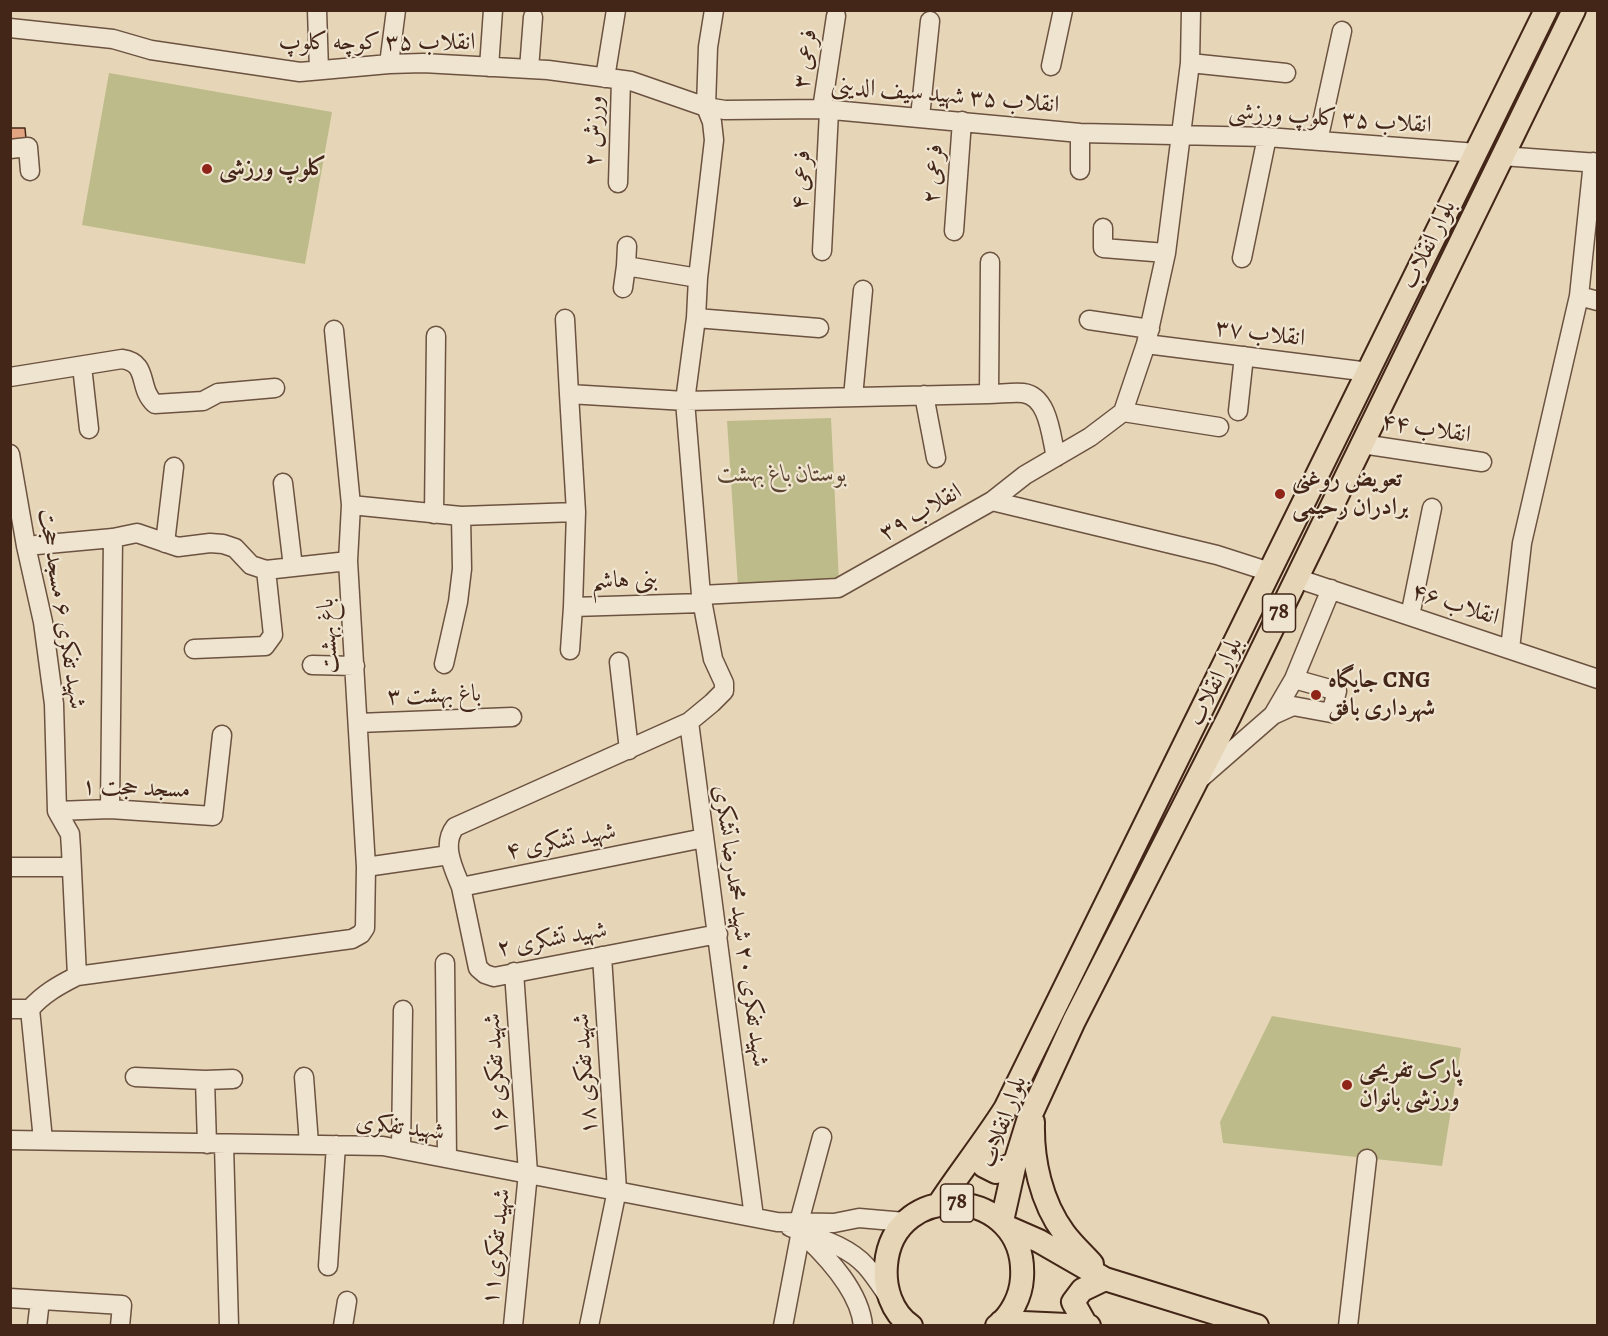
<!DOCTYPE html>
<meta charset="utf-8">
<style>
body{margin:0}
#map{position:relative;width:1608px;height:1336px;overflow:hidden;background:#e6d6b7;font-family:Alegreya,serif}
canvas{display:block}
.frame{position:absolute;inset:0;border:12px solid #432618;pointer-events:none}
</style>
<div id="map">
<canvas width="1608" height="1336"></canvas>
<div class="frame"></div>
</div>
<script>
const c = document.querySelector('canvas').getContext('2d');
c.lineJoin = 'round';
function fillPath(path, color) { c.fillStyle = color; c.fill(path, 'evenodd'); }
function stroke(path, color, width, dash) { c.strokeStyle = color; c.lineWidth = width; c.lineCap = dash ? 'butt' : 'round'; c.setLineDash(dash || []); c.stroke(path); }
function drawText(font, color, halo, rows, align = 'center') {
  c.font = font + ' Alegreya,Amiri,serif'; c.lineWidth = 4.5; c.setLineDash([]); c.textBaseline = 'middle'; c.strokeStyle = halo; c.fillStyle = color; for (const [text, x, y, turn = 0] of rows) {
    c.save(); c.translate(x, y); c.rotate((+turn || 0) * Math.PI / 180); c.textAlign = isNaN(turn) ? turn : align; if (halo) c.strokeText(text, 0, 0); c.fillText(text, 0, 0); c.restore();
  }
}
fillPath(new Path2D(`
 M 109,73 L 332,112 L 305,264 L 82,225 Z
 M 831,418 L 839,582 L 738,587 L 727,421 Z
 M 1272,1016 L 1461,1048 L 1442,1166 L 1223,1143 L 1220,1122 Z`), '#bdbb89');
const building = new Path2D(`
 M 10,128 L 25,128 L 26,139 L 10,139 Z`);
fillPath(building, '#e2a481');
stroke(building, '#432618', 1.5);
const minor = new Path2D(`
 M 317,10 L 319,70
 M 714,10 L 708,47 L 706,107 L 712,122 L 714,140 L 698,278 L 696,318 L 685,401 L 701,595 L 713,659 L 724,683 L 724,691 L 712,703 L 689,722 L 754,1217
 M 10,28 L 113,39 L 151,50 L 300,72 L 389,64 L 423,63 L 548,70 L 631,81 L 706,107 L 725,110 L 822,109 L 1080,133 L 1267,137 L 1477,153
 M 1190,63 L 1286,73
 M 389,64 L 396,10
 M 1051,66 L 1063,10
 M 489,67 L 493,10
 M 529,69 L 533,17
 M 605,78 L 616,10
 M 822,109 L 836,16
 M 920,117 L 930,21
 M 1080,133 L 1080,170
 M 1318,141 L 1342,31
 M 10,149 L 28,147 L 30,171
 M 1502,156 L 1598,163
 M 1593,162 L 1579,296 L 1598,301
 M 618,183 L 621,80
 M 1103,228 L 1103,248 L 1166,253
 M 954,231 L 962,121
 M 822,251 L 829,111
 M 1242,258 L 1267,137
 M 626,266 L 627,246
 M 623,288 L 626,266 L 698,278
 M 696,318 L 819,328
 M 565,319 L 569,394
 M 1089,320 L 1150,329
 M 334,330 L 351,505
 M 1146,344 L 1369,372
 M 82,366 L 89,429
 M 10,377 L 122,359 C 150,363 137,388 155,404 L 203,401 L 218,393 L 275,388
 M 989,394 C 1000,394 1012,392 1023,393 C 1049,396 1051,437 1056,457
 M 924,395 L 936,458
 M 853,397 L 863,290
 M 1238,411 L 1244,356
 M 1123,412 L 1219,427
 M 1362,444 L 1482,462
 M 10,454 L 26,546 L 43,622 L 54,704 L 57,811 L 70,834 L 71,849 L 77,976 C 59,985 43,994 30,1009 L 43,1140
 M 283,483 L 293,567
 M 992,501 L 1217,555 L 1270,572
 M 434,514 L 436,336
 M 165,543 L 174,467
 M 26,546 L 113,538 L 137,533 L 178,547 L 210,543 L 223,544 L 235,548 L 251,565 L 266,570 L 348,561
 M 1296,578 L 1598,679
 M 701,595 L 838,588 L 992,501 L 1025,475 L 1090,437 L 1123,412 L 1146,344 L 1166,253 L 1190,63 L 1191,10
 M 702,603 L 573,607 L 576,512 L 569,394 L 685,401 L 989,394 L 990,262
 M 1410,616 L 1432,508
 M 194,649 L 265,646 L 273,635 L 266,570
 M 1510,649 L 1522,543 L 1579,296
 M 570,650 L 573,607
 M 619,662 L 629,750
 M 444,664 L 458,602 L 462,569 L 461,516
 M 312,665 L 355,666
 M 1273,715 L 1293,706 L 1331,713 L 1337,691 L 1294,679
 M 689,722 L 455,827 C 441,845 454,869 461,887 L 704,838
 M 358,723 L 512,717
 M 1202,777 L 1273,715 L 1294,679 L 1331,589
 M 110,809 L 113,538
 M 57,811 L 110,809 L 213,816 L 222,735
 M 10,867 L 71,867
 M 366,867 L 449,855
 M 461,887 L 478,968 L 485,974 L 494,977 L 718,934
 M 445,963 L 447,1158
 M 77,976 L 352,939 L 361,934 L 365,928 L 366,867 L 348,561 L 351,505 L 461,516 L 576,512
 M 10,1009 L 30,1009
 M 135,1077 L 205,1080 L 233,1079
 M 304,1077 L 309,1144
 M 205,1080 L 207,1144
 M 10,1140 L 383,1146 L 777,1222 L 834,1223 L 859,1218 L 905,1222
 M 224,1145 L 229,1326
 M 401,1149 L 403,1010
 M 799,1222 L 822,1137
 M 790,1227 C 815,1237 847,1245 866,1266 C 874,1275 881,1286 888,1296
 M 806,1237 C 829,1259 860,1292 863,1326
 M 328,1266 L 336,1145
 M 10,1298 L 122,1305 L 120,1326
 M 37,1326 L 40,1300
 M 343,1326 L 347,1301
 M 513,1326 L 528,1173 L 514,972
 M 589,1326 L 617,1190 L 602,956
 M 783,1326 L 801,1231
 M 1348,1326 L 1367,1159`);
const major = new Path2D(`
 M 1033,1122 C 1032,1160 1041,1202 1064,1233 C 1072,1244 1083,1254 1092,1264
 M 979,1149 L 984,1166 L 996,1172 L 1015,1163
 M 939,1204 C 960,1172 984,1142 1005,1109 L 1546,10
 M 1002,1221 L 1015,1163 L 1028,1121 L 1074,1021 L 1229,717 L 1574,10
 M 1007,1227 L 1039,1241 L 1105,1279 L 1257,1326
 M 1001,1322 L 1089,1326
 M 1086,1325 L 1073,1302 L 1082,1290 L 1105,1279
 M 911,1326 C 891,1312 884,1287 886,1265 C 893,1177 1028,1186 1022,1278 C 1021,1296 1011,1316 997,1326`);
stroke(minor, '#6c5240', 21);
stroke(major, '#432618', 26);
stroke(minor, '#efe4d0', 18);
stroke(major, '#e6d6b7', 22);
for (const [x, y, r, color] of [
 [207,169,6,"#8f2418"],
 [1280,494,6,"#8f2418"],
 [1316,695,6,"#8f2418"],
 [1347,1085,6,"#8f2418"]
]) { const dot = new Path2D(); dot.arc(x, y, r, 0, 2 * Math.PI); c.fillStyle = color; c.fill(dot); stroke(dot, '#efe4d0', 2); }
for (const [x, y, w] of [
 [1279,613,33],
 [957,1203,33]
]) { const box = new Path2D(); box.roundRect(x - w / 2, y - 19, w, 38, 4.5); c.fillStyle = '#efe4d0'; c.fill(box); stroke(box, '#432618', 1.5); }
drawText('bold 22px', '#432618', null, [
 ["78",1279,613],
 ["78",957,1203]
]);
drawText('24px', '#432618', '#efe4d0', [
 ["انقلاب ۳۵ کوچه کلوپ",377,43],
 ["فرعی ۳",806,59,-82],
 ["انقلاب ۳۵ شهید سیف الدینی",945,96,5],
 ["انقلاب ۳۵ کلوپ ورزشی",1330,119,4],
 ["ورزش ۲",595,131,-88],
 ["فرعی ۲",934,174,-86],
 ["فرعی ۴",802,180,-87],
 ["بلوار انقلاب",1429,245,-64],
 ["انقلاب ۳۷",1260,334,7],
 ["انقلاب ۴۴",1426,429,9],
 ["انقلاب ۳۹",921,513,-30],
 ["بنی هاشم",625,581,-2],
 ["انقلاب ۴۶",1455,605,18],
 ["شهید تفکری ۶ مسجد حجت",61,609,81],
 ["باغ بهشت",329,636,-94],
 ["بلوار انقلاب",1216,682,-64],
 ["باغ بهشت ۳",434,696,-2],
 ["مسجد حجت ۱",136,789,2],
 ["شهید تشکری ۴",561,842,-11],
 ["شهید تفکری ۲۰ شهید محمدرضا تشکری",740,926,82],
 ["شهید تشکری ۲",552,940,-10],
 ["شهید تفکری ۱۶",497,1074,-94],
 ["شهید تفکری ۱۸",586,1074,-94],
 ["بلوار انقلاب",1004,1122,-70],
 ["شهید تفکری",400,1128,7],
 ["شهید تفکری۱۱",497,1247,-84]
]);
drawText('bold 24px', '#432618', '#efe4d0', [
 ["کلوپ ورزشی",219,169],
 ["تعویض روغنی",1292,480],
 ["برادران رحیمی",1292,508],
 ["جایگاه CNG",1328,681],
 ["شهرداری بافق",1328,709],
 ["پارک تفریحی",1359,1071],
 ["ورزشی بانوان",1359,1099]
], 'left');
drawText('italic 24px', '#5b442f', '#efe4d0', [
 ["بوستان باغ بهشت",782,475]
]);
</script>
